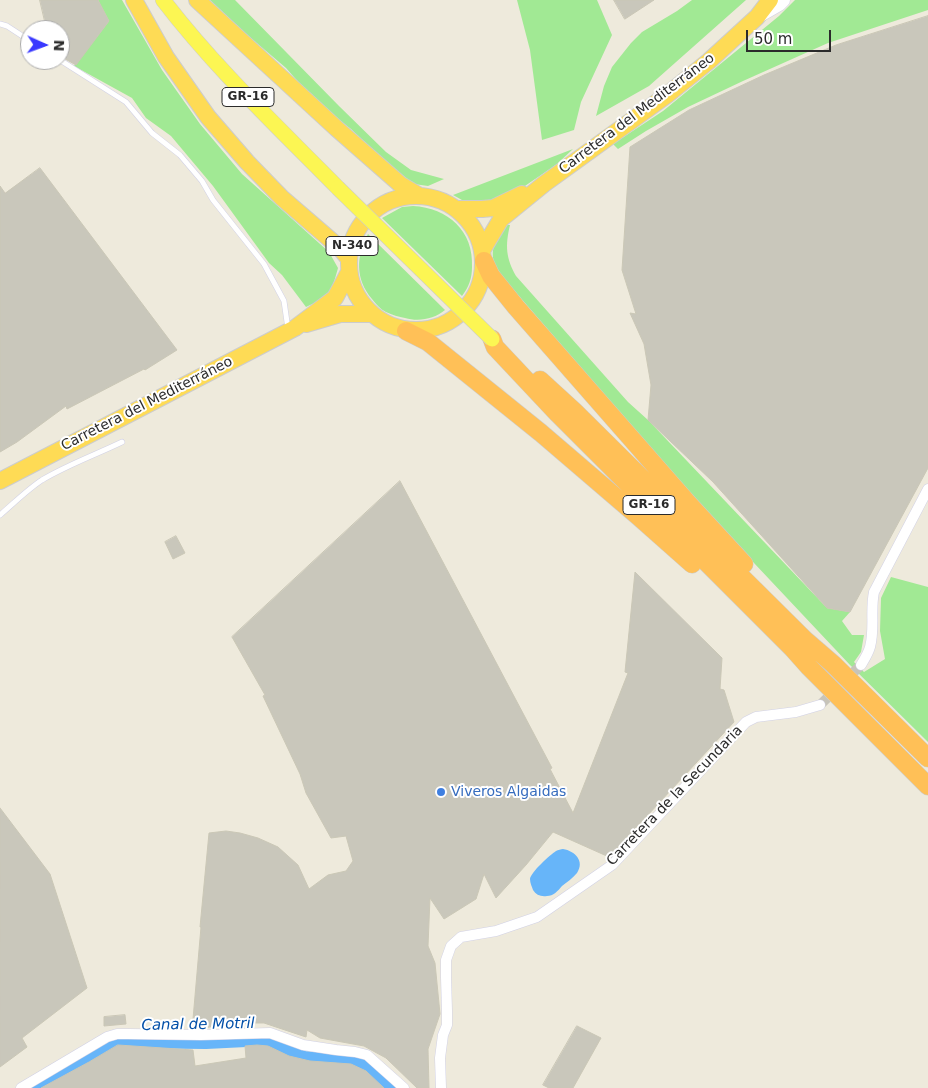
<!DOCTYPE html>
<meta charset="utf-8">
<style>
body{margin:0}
#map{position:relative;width:928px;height:1088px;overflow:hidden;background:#eeeadc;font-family:"DejaVu Sans",sans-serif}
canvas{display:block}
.north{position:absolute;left:20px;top:20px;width:50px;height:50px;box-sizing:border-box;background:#fff;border:1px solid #aaa;border-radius:50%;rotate:92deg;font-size:14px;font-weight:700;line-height:20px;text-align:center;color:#2b2b2b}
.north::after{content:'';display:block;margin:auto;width:18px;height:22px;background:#3a39ff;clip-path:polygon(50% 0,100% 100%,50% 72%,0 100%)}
.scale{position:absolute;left:746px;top:30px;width:85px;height:22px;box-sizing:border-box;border:2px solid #2b2b2b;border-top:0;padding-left:6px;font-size:15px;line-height:18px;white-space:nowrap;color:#2b2b2b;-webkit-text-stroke:4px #fff;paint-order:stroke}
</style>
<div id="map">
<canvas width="928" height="1088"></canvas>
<div class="north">N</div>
<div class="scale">50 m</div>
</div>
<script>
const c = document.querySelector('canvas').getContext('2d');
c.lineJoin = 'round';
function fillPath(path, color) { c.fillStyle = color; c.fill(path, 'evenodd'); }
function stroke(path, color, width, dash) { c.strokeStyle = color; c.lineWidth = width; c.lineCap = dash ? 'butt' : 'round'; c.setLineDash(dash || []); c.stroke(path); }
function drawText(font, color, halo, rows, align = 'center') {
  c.font = font + ' "DejaVu Sans",sans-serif'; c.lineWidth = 4; c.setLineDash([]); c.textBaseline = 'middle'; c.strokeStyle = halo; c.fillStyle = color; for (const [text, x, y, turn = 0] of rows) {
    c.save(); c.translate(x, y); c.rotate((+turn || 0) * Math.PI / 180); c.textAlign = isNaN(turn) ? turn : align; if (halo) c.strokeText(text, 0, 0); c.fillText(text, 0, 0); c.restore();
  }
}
fillPath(new Path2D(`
 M 98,0 L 122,0 L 162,70 L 200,124 L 242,174 L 329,252 L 338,268 C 331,293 330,296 306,307 L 282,275 L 269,263 L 213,186 L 171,136 L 146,118 L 132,98 L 74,66 L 109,21 Z
 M 210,0 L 235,0 L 339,106 L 386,152 L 411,170 L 444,179 L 428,186 L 414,184 L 388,164 L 351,129 L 315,101 L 286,68 L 245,33 Z
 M 517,0 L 597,0 L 612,35 L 581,102 L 574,130 L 542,140 L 530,50 Z
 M 692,0 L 746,0 L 649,86 L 596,116 L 604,86 L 612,67 L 631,43 L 642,32 L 677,11 Z
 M 795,0 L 928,0 L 928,10 L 828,43 L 743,81 L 688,107 L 646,131 L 618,149 L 613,144 L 663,111 L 779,16 Z
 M 573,149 L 557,164 L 522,188 L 489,202 L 475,202 L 462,200 L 453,195 Z
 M 413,206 C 448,208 474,231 472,267 C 472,278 469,287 462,296 L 382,218 L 402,207 Z
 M 503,225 L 510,225 C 505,246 506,258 516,276 L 628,402 L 648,420 L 827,608 L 850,612 L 842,621 L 852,635 L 864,635 L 861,652 L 854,662 L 864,672 L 885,659 L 880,631 L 881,598 L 891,577 L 928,587 L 928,742 L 850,665 L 738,546 L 664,464 L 512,288 C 491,262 486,257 503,225 Z
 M 368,234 L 445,310 C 434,319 419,322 405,318 C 399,317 392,315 386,312 C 380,309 376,304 372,299 C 355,279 356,256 368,234 Z`), '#a1e994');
fillPath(new Path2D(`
 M 563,849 C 575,851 585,861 577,873 C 573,878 567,882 562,886 C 558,891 553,896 547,896 C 541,897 536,895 533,890 C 532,887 530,883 530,879 C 531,872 550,855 556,851 C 558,850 561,849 563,849 Z`), '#67b5f9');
stroke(new Path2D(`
 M 33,1088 L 110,1044 L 117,1042 L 206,1043 L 266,1040 L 304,1057 L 349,1060 L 361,1062 L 390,1088`), '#67b5f9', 12);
const building = new Path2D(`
 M 40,0 L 98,0 L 109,21 L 76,65 L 60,56 L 60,30 L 47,30 Z
 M 614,0 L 654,0 L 625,19 Z
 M 928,16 L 928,468 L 850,612 L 827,608 L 713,482 L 648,420 L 651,385 L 644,344 L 630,313 L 636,314 L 622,270 L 630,147 L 689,110 L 764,75 L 836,45 Z
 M 40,168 L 177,350 L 145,370 L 144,369 L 67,409 L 66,406 L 17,442 L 0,452 L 0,186 L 5,193 Z
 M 400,481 L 552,768 L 550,769 L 573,813 L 628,673 L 625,672 L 635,572 L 722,658 L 720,689 L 724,690 L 734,722 L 609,857 L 553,832 L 526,865 L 496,898 L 484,874 L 476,899 L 444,919 L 430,898 L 428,946 L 435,963 L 440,1014 L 428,1049 L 429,1088 L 417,1088 L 386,1058 L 364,1046 L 320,1038 L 307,1030 L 306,1037 L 264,1023 L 251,1023 L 200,1028 L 193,1019 L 201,927 L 200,927 L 209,833 L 226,831 L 240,833 L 258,838 L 278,847 L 298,865 L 309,889 L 328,875 L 346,871 L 353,861 L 346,836 L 331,838 L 306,793 L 300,774 L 263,696 L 265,695 L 232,637 Z
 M 176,536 L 185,553 L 173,559 L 165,542 Z
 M 0,808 L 50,874 L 87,988 L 22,1038 L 27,1047 L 0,1067 Z
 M 125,1015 L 126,1024 L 104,1026 L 104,1017 Z
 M 577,1026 L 601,1038 L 573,1088 L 549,1088 L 543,1085 Z
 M 118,1045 L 193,1050 L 195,1066 L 246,1058 L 245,1046 L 257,1045 L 268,1046 L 289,1056 L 310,1061 L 351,1064 L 366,1071 L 384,1088 L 41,1088 L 89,1062 Z`);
fillPath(building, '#c9c7bb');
stroke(building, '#cac7b6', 1);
stroke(new Path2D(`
 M 820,705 L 861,665`), '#c7c4b9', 10, [10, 5]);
const service = new Path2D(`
 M 0,24 L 7,26 L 30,41
 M 60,60 L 126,102 L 152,133 L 180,155 L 202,181 L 213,200 L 264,264 L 284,301 L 288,329
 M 0,515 C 13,504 28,489 42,480 C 67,465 95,455 122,442`);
const minor = new Path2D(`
 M 861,665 C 864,660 868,654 870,647 C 875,629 870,610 874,592 L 928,489
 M 21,1088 L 107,1037 L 117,1034 L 128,1034 L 201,1035 L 270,1033 L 303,1045 L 336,1050 L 355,1052 L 367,1055 L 404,1088
 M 441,1088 L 440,1058 L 443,1035 L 447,1025 L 447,1011 L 446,977 L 446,960 L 451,946 L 461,937 L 496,931 L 537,917 L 612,865 L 746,722 L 756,717 L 796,712 L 820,705`);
const secondary = new Path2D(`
 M 760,15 L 779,4 L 783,0`);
const primary = new Path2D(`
 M 163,0 C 215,68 278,127 338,188`);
const trunk = new Path2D(`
 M 134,0 L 166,57 L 208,117 L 247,162 L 282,198 L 340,248 L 349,259
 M 197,0 L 336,128 L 401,185 L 418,195
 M349 263a67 67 0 1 1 134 0a67 67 0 1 1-134 0Z
 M 457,209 L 482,209 L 493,208 L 522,194
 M 483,249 L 501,219 L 544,184 L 667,95 L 709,61 L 757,17 L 770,0
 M 306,324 L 340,314 L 372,314
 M 0,481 L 295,328 L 335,298 L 349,272`);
const motorway = new Path2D(`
 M 484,261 L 491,276 L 516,307 L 686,501 L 744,564
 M 406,331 L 428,342 L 541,433 L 639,517 L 692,564
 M 492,339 L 495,347 L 558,414 L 793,649 L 809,667 L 928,786
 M 540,380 L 575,412 L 804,639 L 833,664 L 928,758`);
stroke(service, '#d1d1e5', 6);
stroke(minor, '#d1d1e5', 11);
stroke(secondary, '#d1d1e5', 15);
stroke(primary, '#ccc', 16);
stroke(trunk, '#ccc', 18);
stroke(motorway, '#ccc', 19);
stroke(service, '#fff', 5);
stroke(minor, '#fff', 10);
stroke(secondary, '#fff', 14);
stroke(primary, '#fcf653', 15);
stroke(trunk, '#fedb55', 16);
stroke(motorway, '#ffc057', 18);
const primaryBridge = new Path2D(`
 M 338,188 L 492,339`);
stroke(primaryBridge, '#ccc', 16, []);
stroke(primaryBridge, '#fcf653', 15);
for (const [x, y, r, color] of [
 [441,792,5,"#3f7fe0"]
]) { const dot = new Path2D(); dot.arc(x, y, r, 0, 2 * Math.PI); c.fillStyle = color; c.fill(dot); stroke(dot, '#fff', 2); }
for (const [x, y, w] of [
 [248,97,52],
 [352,246,52],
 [649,505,52]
]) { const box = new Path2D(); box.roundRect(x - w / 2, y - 9.5, w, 19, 4); c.fillStyle = '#fff'; c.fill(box); stroke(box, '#2b2b2b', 1); }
drawText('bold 12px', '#2b2b2b', null, [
 ["GR-16",248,97],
 ["N-340",352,246],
 ["GR-16",649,505]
]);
drawText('14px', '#2b2b2b', '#fff', [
 ["Carretera del Mediterráneo",637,114,-37],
 ["Carretera del Mediterráneo",147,404,-27],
 ["Carretera de la Secundaria",675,796,-46]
]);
drawText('14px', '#366cbe', '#fff', [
 ["Viveros Algaidas",451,792]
], 'left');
drawText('italic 15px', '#024fa8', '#fff', [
 ["Canal de Motril",198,1025,-1]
]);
</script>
